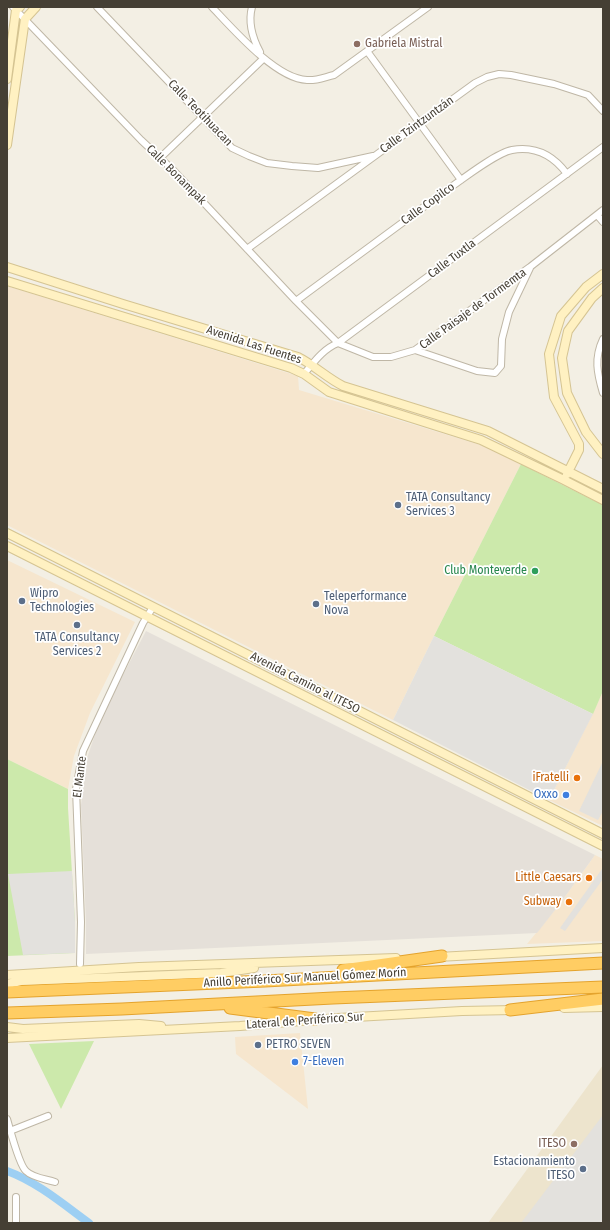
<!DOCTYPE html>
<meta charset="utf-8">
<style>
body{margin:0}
#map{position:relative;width:610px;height:1230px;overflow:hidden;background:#f3efe4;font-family:"Fira Sans Condensed",sans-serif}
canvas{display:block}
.frame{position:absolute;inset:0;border:8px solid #453f34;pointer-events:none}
</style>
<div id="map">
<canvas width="610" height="1230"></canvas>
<div class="frame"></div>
</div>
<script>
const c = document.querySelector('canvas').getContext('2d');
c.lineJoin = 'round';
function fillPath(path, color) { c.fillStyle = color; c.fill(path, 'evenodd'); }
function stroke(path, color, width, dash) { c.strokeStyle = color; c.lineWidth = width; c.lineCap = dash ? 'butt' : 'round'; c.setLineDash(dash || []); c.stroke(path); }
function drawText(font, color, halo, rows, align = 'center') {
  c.font = font + ' "Fira Sans Condensed",sans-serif'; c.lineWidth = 3.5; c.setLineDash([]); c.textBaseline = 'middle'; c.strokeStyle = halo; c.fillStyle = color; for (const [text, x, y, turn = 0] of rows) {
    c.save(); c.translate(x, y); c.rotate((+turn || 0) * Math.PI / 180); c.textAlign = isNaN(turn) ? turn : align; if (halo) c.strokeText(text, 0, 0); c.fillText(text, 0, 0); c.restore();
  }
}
fillPath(new Path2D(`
 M 7,286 L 298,376 L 299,390 L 484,446 L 521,464 L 434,636 L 393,720 L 7,525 Z
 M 7,560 L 135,622 L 90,713 L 74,756 L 68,789 L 7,759 Z
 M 603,691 L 603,826 L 549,800 L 594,711 Z
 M 595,855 L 603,859 L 603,941 L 527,944 L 559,905 Z
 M 300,1033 L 308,1109 L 236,1054 L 235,1037 Z`), '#f6e6ce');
fillPath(new Path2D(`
 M 146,631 L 595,855 L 559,905 L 537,933 L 86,954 L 86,922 L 81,805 L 87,758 L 101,717 Z`), '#e5e0d9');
fillPath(new Path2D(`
 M 603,1065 L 603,1223 L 488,1223 Z`), '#ede4cd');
fillPath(new Path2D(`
 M 521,464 L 603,505 L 603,691 L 593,714 L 434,636 Z
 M 7,759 L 68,789 L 68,808 L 75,922 L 75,953 L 7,956 Z
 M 94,1041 L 61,1109 L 29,1044 Z`), '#cce9ab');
fillPath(new Path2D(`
 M 434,636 L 593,714 L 549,800 L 393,720 Z
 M 603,761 L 603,811 L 598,820 L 579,811 Z
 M 602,869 L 603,879 L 565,931 L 560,928 Z
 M 72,871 L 75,922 L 75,953 L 23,955 L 8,874 Z
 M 603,1115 L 603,1223 L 521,1223 Z`), '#e3e1dd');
stroke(new Path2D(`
 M 7,1171 C 37,1182 63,1204 89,1223`), '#9dcff3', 8);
const street = new Path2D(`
 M 13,7 L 141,140 L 174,171 L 296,301 L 338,343 L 373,357 L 391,357 L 415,350 L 530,267 L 603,210
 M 97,7 L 232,148 L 249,156 L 267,163 L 292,166 L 318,168 L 373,156
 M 212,7 C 233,29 276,79 307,80 C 316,81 325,77 334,75 L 428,7
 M 252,7 C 248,22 253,39 260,52
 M 367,51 L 461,180
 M 160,158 L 263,59
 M 597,215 L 603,222
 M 247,249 L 420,123 L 475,83 L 487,77 L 499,74 L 511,75 L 554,84 L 588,95 L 603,111
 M 296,301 C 344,266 392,230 440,195 C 456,184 495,153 512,150 C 535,146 553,155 567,174
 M 603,339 C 594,358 597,373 603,393
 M 415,350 L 477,371 L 495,373 L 501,366 L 502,339 L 509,312 L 530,268
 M 304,374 C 314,362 323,349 338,343 L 603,147
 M 80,964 L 81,922 L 76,789 L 83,751 L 143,623 L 153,607
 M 7,1119 C 10,1129 19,1165 26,1171 C 33,1178 46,1179 55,1182
 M 10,1131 L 48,1116
 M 16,1197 L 16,1223`);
const secondary = new Path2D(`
 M 7,79 L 16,10 L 20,7
 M 7,145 L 25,19 L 36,7
 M 7,267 L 123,304 L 298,357 C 314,365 327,378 343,386 L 488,431 L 603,489
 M 7,281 L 291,368 L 304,374 L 329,392 L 481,440 L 564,480 L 603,500
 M 603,288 L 592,298 L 568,331 L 562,358 L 567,393 L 586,432 L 603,454
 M 567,474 L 579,450 L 579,444 L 554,397 L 549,354 L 561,316 L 586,287 L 603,274
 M 7,533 L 603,834
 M 7,546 L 603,846
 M 438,957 L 603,948
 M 7,975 L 139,967 L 396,958
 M 7,984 L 21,981 L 221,973 L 254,968
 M 564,1008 L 603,1007
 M 7,1027 L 23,1029 L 139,1024 L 161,1026
 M 7,1038 L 240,1026 L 338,1018 L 462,1011 L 514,1010`);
const highway = new Path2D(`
 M 343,970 L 442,956
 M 7,992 L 265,981 L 603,963
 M 230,1008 L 315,1019
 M 510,1010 L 603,999
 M 7,1013 L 122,1009 L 333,998 L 603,987`);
stroke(street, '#bfb7a6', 8);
stroke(secondary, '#d5c492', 10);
stroke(highway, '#e4a32d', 13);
stroke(street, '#fff', 6);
stroke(secondary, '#fff1c2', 8);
stroke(highway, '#ffcd63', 11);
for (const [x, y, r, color] of [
 [357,44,4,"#8d6e63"],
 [398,505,4,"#5c6f8a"],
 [535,571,4,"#2e9e5b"],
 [22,601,4,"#5c6f8a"],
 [316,604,4,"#5c6f8a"],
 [77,625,4,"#5c6f8a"],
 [577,778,4,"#e8710a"],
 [566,795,4,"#3f7fe0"],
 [589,878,4,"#e8710a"],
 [569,902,4,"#e8710a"],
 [258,1045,4,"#5c6f8a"],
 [295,1062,4,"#3f7fe0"],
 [574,1144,4,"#8d6e63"],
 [583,1169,4,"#5c6f8a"]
]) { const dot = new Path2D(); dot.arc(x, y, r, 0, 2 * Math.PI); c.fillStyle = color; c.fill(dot); stroke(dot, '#fff', 1.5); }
drawText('12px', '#785e54', '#fff', [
 ["Gabriela Mistral",365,44],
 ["ITESO",566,1144,"right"]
], 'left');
drawText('12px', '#453f34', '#fff', [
 ["Calle Teotihuacan",200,113,46],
 ["Calle Tzintzuntzán",417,125,-36],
 ["Calle Bonampak",176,175,45],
 ["Calle Copilco",428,204,-36],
 ["Calle Tuxtla",452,259,-37],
 ["Calle Paisaje de Tormemta",473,309,-36],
 ["Avenida Las Fuentes",254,345,18],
 ["Avenida Camino al ITESO",305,683,27],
 ["El Mante",80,777,-83],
 ["Anillo Periférico Sur Manuel Gómez Morín",305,978,-3],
 ["Lateral de Periférico Sur",305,1021,-4]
]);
drawText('12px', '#4e5e75', '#fff', [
 ["TATA Consultancy",406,498],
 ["Services 3",406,512],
 ["Wipro",30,594],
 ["Technologies",30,608],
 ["Teleperformance",324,597],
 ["Nova",324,611],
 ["TATA Consultancy",77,638,"center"],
 ["Services 2",77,652,"center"],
 ["PETRO SEVEN",266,1045],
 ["Estacionamiento",575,1162,"right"],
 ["ITESO",575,1176,"right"]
], 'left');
drawText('12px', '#27864d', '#fff', [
 ["Club Monteverde",527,571]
], 'right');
drawText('12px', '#c56008', '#fff', [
 ["iFratelli",569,778],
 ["Little Caesars",581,878],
 ["Subway",561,902]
], 'right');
drawText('12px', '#366cbe', '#fff', [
 ["Oxxo",558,795],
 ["7-Eleven",303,1062,"left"]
], 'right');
</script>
